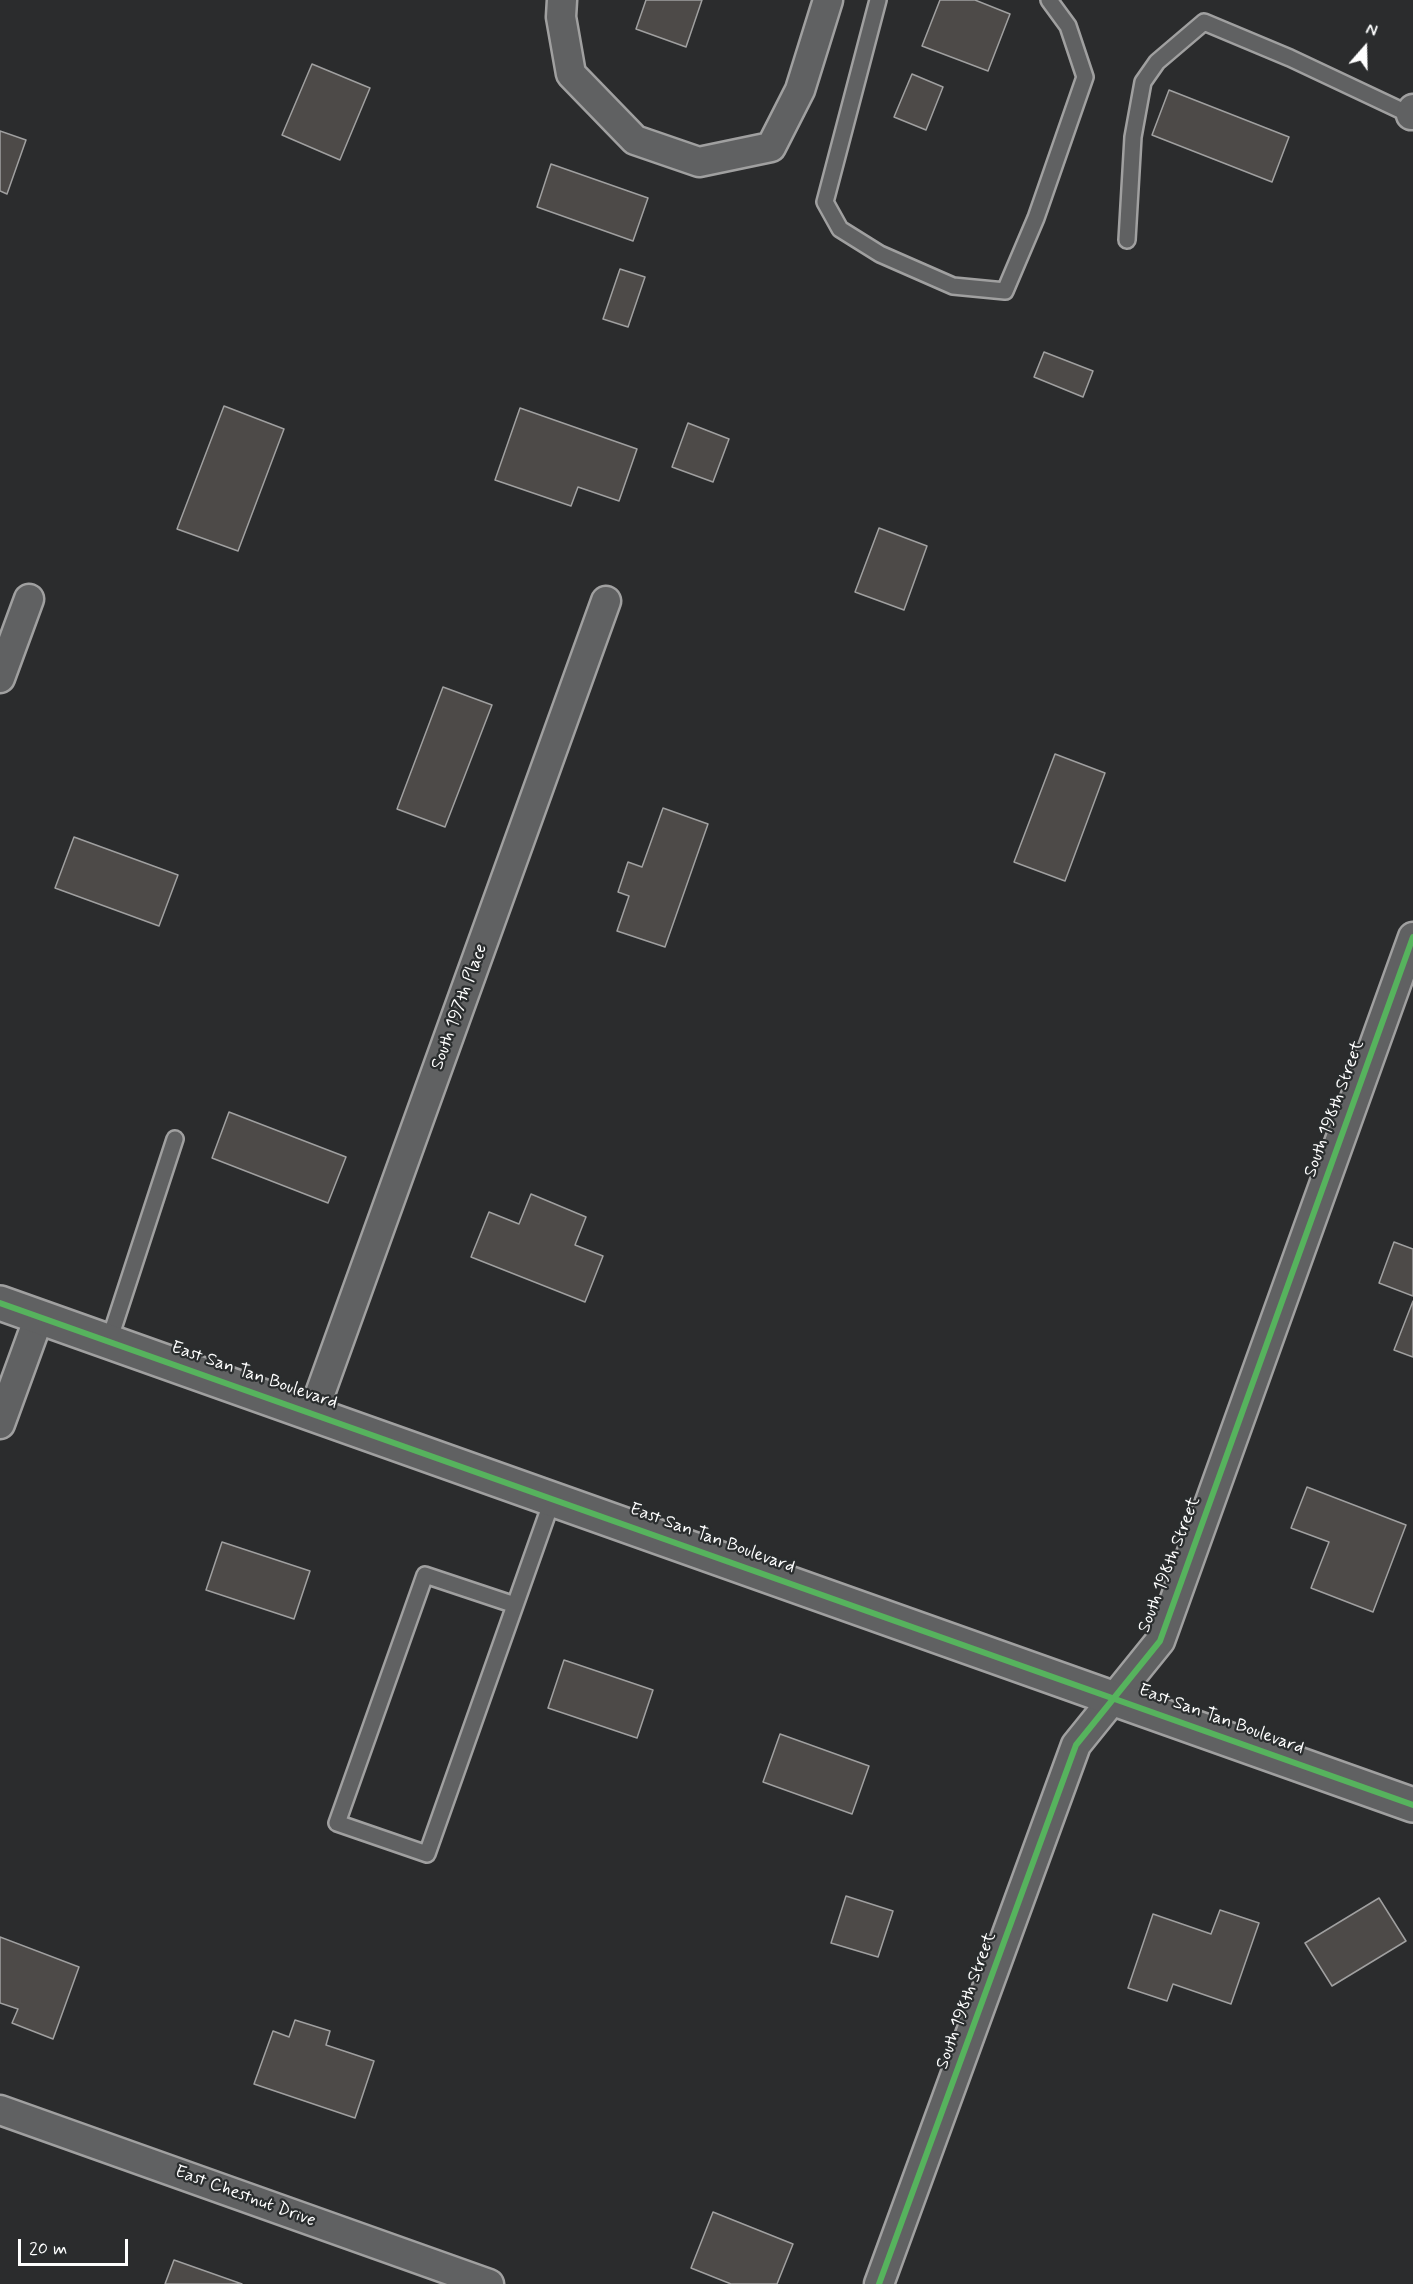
<!DOCTYPE html>
<style>
body{margin:0}
#map{position:relative;width:1413px;height:2284px;overflow:hidden;background:#2b2c2d;font-family:Mynerve,sans-serif}
canvas{display:block}
.north{position:absolute;left:1335px;top:18px;width:60px;height:60px;-webkit-text-stroke:4px #2a2d2e;paint-order:stroke;rotate:20deg;font-size:16px;font-weight:700;line-height:24px;text-align:center;color:#fff}
.north::after{content:'';display:block;margin:auto;width:21px;height:27px;background:#fff;clip-path:polygon(50% 0,100% 100%,50% 72%,0 100%)}
.scale{position:absolute;left:18px;top:2239px;width:110px;height:27px;box-sizing:border-box;border:3px solid #fff;border-top:0;padding-left:8px;font-size:18px;line-height:21px;white-space:nowrap;color:#fff;-webkit-text-stroke:4px #2a2d2e;paint-order:stroke}
</style>
<div id="map">
<canvas width="1413" height="2284"></canvas>
<div class="north">N</div>
<div class="scale">20 m</div>
</div>
<script>
const c = document.querySelector('canvas').getContext('2d');
c.lineJoin = 'round';
function fillPath(path, color) { c.fillStyle = color; c.fill(path, 'evenodd'); }
function stroke(path, color, width, dash) { c.strokeStyle = color; c.lineWidth = width; c.lineCap = dash ? 'butt' : 'round'; c.setLineDash(dash || []); c.stroke(path); }
function drawText(font, color, halo, rows, align = 'center') {
  c.font = font + ' Mynerve,sans-serif'; c.lineWidth = 4.5; c.setLineDash([]); c.textBaseline = 'middle'; c.strokeStyle = halo; c.fillStyle = color; for (const [text, x, y, turn = 0] of rows) {
    c.save(); c.translate(x, y); c.rotate((+turn || 0) * Math.PI / 180); c.textAlign = isNaN(turn) ? turn : align; if (halo) c.strokeText(text, 0, 0); c.fillText(text, 0, 0); c.restore();
  }
}
const building = new Path2D(`
 M 646,0 L 702,0 L 686,47 L 636,29 Z
 M 940,0 L 975,0 L 1010,14 L 988,71 L 922,46 Z
 M 312,64 L 370,88 L 340,160 L 282,135 Z
 M 912,74 L 943,87 L 926,130 L 894,117 Z
 M 1169,90 L 1289,137 L 1272,182 L 1152,135 Z
 M 0,131 L 26,140 L 7,194 L 0,191 Z
 M 551,164 L 648,198 L 633,241 L 537,207 Z
 M 620,269 L 645,277 L 628,327 L 603,319 Z
 M 1044,352 L 1093,371 L 1083,397 L 1034,377 Z
 M 224,406 L 284,429 L 238,551 L 177,529 Z
 M 520,408 L 637,449 L 619,501 L 578,487 L 571,506 L 495,480 Z
 M 688,423 L 729,439 L 713,482 L 672,467 Z
 M 879,528 L 927,546 L 904,610 L 855,592 Z
 M 443,687 L 492,705 L 445,827 L 397,809 Z
 M 1055,754 L 1105,773 L 1065,881 L 1014,862 Z
 M 663,808 L 708,824 L 665,947 L 617,931 L 629,896 L 618,892 L 628,862 L 642,867 Z
 M 74,837 L 178,875 L 159,926 L 55,888 Z
 M 229,1112 L 346,1157 L 328,1203 L 212,1158 Z
 M 531,1194 L 586,1217 L 575,1245 L 603,1256 L 585,1302 L 471,1257 L 489,1212 L 519,1224 Z
 M 1394,1242 L 1413,1249 L 1413,1296 L 1379,1283 Z
 M 1413,1301 L 1413,1357 L 1394,1350 Z
 M 1307,1487 L 1406,1525 L 1373,1612 L 1311,1588 L 1329,1542 L 1291,1528 Z
 M 222,1542 L 310,1571 L 294,1619 L 206,1590 Z
 M 564,1660 L 653,1690 L 637,1738 L 548,1708 Z
 M 780,1734 L 869,1766 L 852,1814 L 763,1782 Z
 M 846,1896 L 893,1911 L 878,1957 L 831,1943 Z
 M 1379,1898 L 1406,1941 L 1332,1986 L 1305,1943 Z
 M 1220,1910 L 1259,1923 L 1231,2004 L 1173,1984 L 1167,2001 L 1128,1988 L 1153,1914 L 1211,1934 Z
 M 0,1937 L 79,1967 L 53,2039 L 12,2023 L 18,2009 L 0,2003 Z
 M 295,2020 L 330,2031 L 326,2045 L 374,2061 L 355,2118 L 254,2084 L 273,2031 L 289,2037 Z
 M 713,2212 L 793,2244 L 777,2284 L 731,2284 L 691,2268 Z
 M 174,2260 L 242,2284 L 165,2284 Z`);
fillPath(building, '#4d4a48');
stroke(building, '#a0a0a0', 1.5);
const service = new Path2D(`
 M 878,0 L 825,202 L 840,229 L 880,254 L 953,286 L 1005,291 L 1036,218 L 1085,77 L 1068,26 L 1049,0
 M 1127,240 L 1133,137 L 1143,82 L 1157,62 L 1204,22 L 1290,58 L 1413,116
 M 109,1341 L 175,1139
 M 515,1605 L 425,1575 L 337,1823 L 427,1854 L 553,1498`);
const minor = new Path2D(`
 M 562,0 L 561,17 L 571,74 L 635,140 L 699,162 L 771,147 L 800,90 L 828,0
 M 1411,115 L 1413,109
 M 0,678 L 29,599
 M 313,1413 L 606,601
 M 0,1424 L 39,1317
 M 0,2110 L 489,2284
 M 879,2284 L 1076,1745 L 1160,1641 L 1413,937`);
const tertiary = new Path2D(`
 M 0,1303 L 1413,1805`);
stroke(service, '#a0a0a0', 20);
stroke(minor, '#a0a0a0', 33);
stroke(tertiary, '#a0a0a0', 38);
stroke(service, '#606162', 15);
stroke(minor, '#606162', 28);
stroke(tertiary, '#606162', 33);
stroke(new Path2D(`
 M 0,1303 L 1413,1805
 M 879,2284 L 1076,1745 L 1160,1641 L 1413,937`), '#56b35d', 6);
drawText('18px', '#fff', '#2a2d2e', [
 ["South 197th Place",460,1007,-70],
 ["South 198th Street",1335,1109,-70],
 ["East San Tan Boulevard",254,1376,19],
 ["East San Tan Boulevard",712,1539,20],
 ["South 198th Street",1170,1565,-69],
 ["East San Tan Boulevard",1221,1720,20],
 ["South 198th Street",967,2001,-70],
 ["East Chestnut Drive",245,2197,20]
]);
</script>
